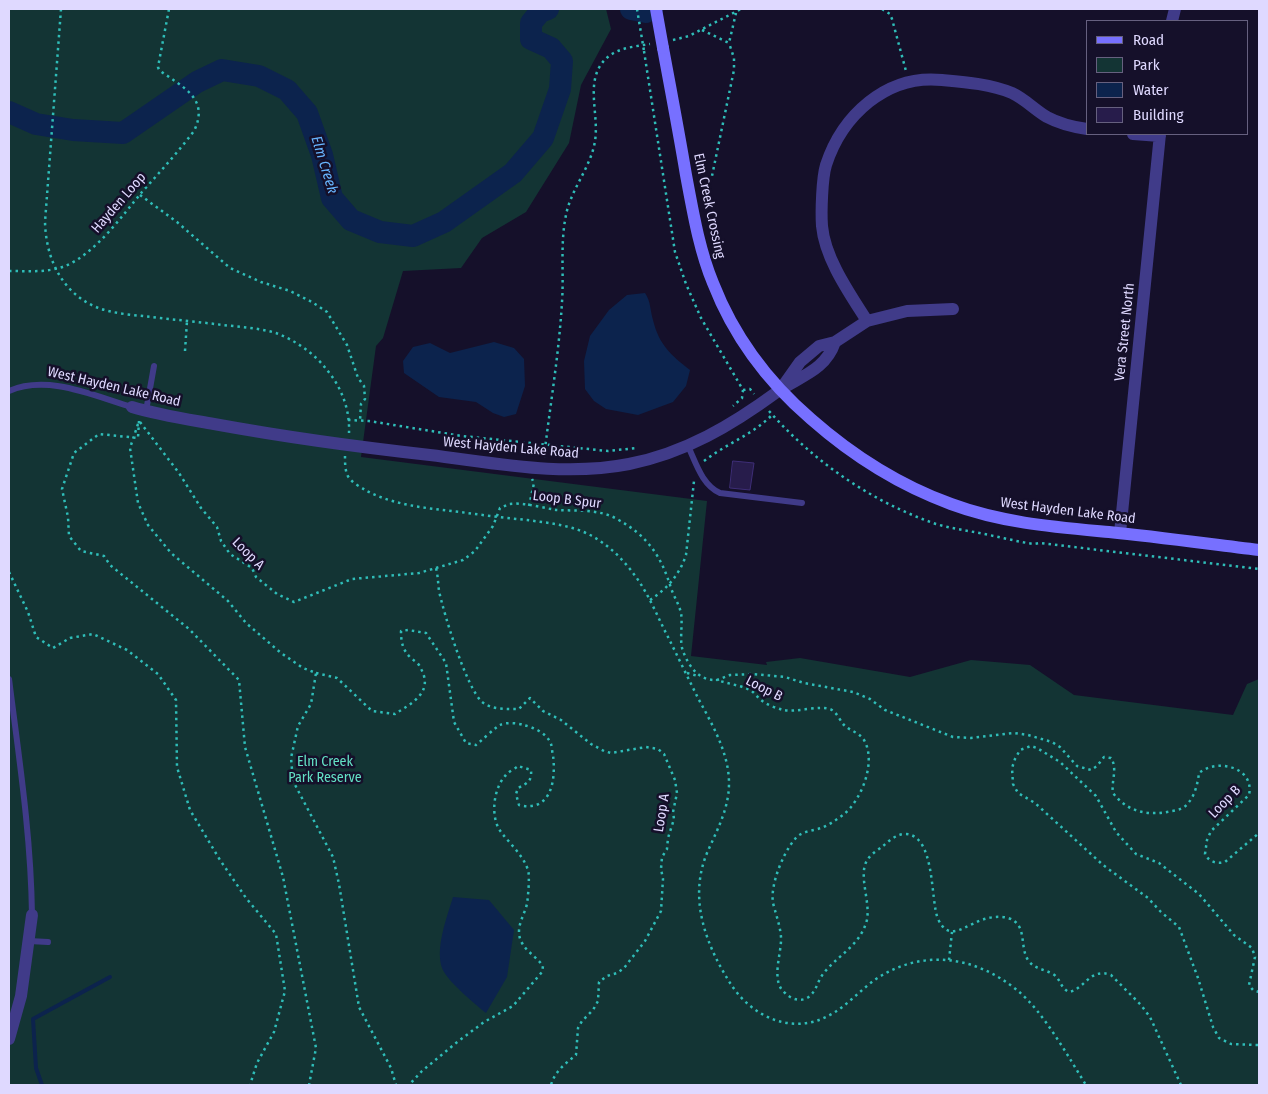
<!DOCTYPE html>
<style>
body{margin:0}
#map{position:relative;width:1268px;height:1094px;overflow:hidden;background:#15102a;font-family:"Fira Sans Condensed",sans-serif}
canvas{display:block}
.frame{position:absolute;inset:0;border:10px solid #dfd9ff;pointer-events:none}
.legend{position:absolute;left:1086px;top:20px;width:162px;height:115px;box-sizing:border-box;background:#15102a;border:1px solid #66607f;margin:0;padding:6px 9px;list-style:none;font-size:15px;color:#dfd9ff}
.legend li{display:flex;align-items:center;gap:10px;height:25px}
.legend b{width:25px;border:1px solid #66607f}
</style>
<div id="map">
<canvas width="1268" height="1094"></canvas>
<div class="frame"></div>
<ul class="legend">
<li><b style="height:6px;background:#7770ff"></b>Road</li>
<li><b style="height:14px;background:#133434"></b>Park</li>
<li><b style="height:14px;background:#0c234d"></b>Water</li>
<li><b style="height:14px;background:#271c4b"></b>Building</li>
</ul>
</div>
<script>
const c = document.querySelector('canvas').getContext('2d');
c.lineJoin = 'round';
function fillPath(path, color) { c.fillStyle = color; c.fill(path, 'evenodd'); }
function stroke(path, color, width, dash) { c.strokeStyle = color; c.lineWidth = width; c.lineCap = dash ? 'butt' : 'round'; c.setLineDash(dash || []); c.stroke(path); }
function drawText(font, color, halo, rows, align = 'center') {
  c.font = font + ' "Fira Sans Condensed",sans-serif'; c.lineWidth = 5; c.setLineDash([]); c.textBaseline = 'middle'; c.strokeStyle = halo; c.fillStyle = color; for (const [text, x, y, turn = 0] of rows) {
    c.save(); c.translate(x, y); c.rotate((+turn || 0) * Math.PI / 180); c.textAlign = isNaN(turn) ? turn : align; if (halo) c.strokeText(text, 0, 0); c.fillText(text, 0, 0); c.restore();
  }
}
fillPath(new Path2D(`
 M 9,9 L 606,9 L 611,29 L 581,85 L 569,143 L 526,212 L 482,238 L 461,268 L 403,271 L 383,338 L 376,346 L 361,457 L 707,501 L 691,656 L 767,665 L 766,662 L 800,658 L 910,677 L 971,660 L 1030,665 L 1074,695 L 1233,715 L 1247,684 L 1259,679 L 1259,1085 L 9,1085 Z`), '#133434');
fillPath(new Path2D(`
 M 645,293 C 651,302 650,310 653,320 C 659,345 671,355 690,370 L 686,386 L 673,402 L 638,415 L 606,409 L 594,401 L 585,389 L 584,361 L 590,336 L 609,310 L 627,295 Z
 M 494,342 L 514,348 L 524,359 L 525,386 L 516,414 L 504,417 L 493,413 L 476,402 L 439,397 L 404,373 L 403,361 L 413,347 L 430,343 L 450,353 Z
 M 453,897 L 489,900 L 514,930 L 507,977 L 486,1013 C 475,1004 451,984 444,972 C 433,953 447,917 453,897 Z`), '#0c234d');
stroke(new Path2D(`
 M 42,1085 L 36,1068 L 33,1019 L 110,977`), '#0c234d', 4);
stroke(new Path2D(`
 M 631,9 L 646,12 L 652,9
 M 9,112 L 36,124 L 73,130 L 123,133 L 197,82 L 222,70 L 259,76 L 287,90 L 307,113 L 322,155 L 332,198 L 351,220 L 380,232 L 413,236 L 444,222 L 513,173 L 543,138 L 560,89 L 562,61 L 551,48 L 531,39 L 531,23 L 540,12 L 548,9`), '#0c234d', 22);
const building = new Path2D(`
 M 733,461 L 754,463 L 750,490 L 730,488 Z`);
fillPath(building, '#271c4b');
stroke(building, '#3e2e77', 1);
stroke(new Path2D(`
 M 61,9 L 45,222 C 46,258 61,292 96,307 C 113,314 134,315 152,317 C 176,320 200,322 223,325 C 241,327 259,328 276,333 C 295,340 315,354 327,370 C 342,388 350,410 349,433
 M 882,9 L 890,14 L 892,19 L 906,71
 M 702,30 L 729,43 L 736,13
 M 673,40 L 689,36 L 741,9
 M 644,51 L 675,252 L 686,284 L 701,318 L 743,390 L 742,398 L 733,406
 M 706,178 L 712,176 L 734,70 L 734,58 L 729,43
 M 140,195 L 177,222 L 230,268 L 261,282 L 290,291 L 312,302 L 327,312 L 347,345 L 358,378 L 364,386 L 365,399 L 361,404 L 360,421
 M 9,271 C 28,271 47,273 65,266 C 95,254 122,216 142,192 C 160,172 178,152 194,131 C 210,98 182,87 159,70 L 158,67 L 169,9
 M 185,351 L 187,321
 M 743,390 L 750,389 L 754,394
 M 769,411 C 814,462 872,502 936,524 C 953,529 971,531 989,535 C 1004,538 1019,542 1034,544 L 1040,543 L 1259,569
 M 348,420 L 369,421 L 462,436 L 608,451 L 637,448
 M 139,421 L 138,438 L 99,434 L 74,453 L 62,489 L 68,517 L 69,536 L 81,551 L 104,556 L 110,565 L 189,629 L 239,680 L 245,747 L 283,877 L 316,1048 L 309,1085
 M 140,422 L 179,473 L 201,508 L 217,527 L 221,541 L 230,554 L 252,568 L 256,577 L 277,594 L 294,602 L 352,579 L 419,573 L 436,568 C 438,576 438,583 439,591 C 444,614 466,687 482,702 C 492,710 507,709 519,709 L 530,698 L 543,711 L 561,720 L 591,744 L 604,751 L 611,753 L 646,747 L 658,749 L 664,754 L 675,780 L 677,793 L 673,812 L 674,819 L 668,838 L 667,849 L 662,857 L 661,869 L 663,879 L 661,911 L 645,941 L 624,968 L 617,973 L 607,976 L 599,982 L 598,1001 L 593,1010 L 582,1021 L 578,1028 L 576,1055 C 565,1064 555,1071 551,1085
 M 138,424 L 130,448 L 138,503 L 148,525 L 171,553 L 228,601 L 246,623 L 281,653 L 303,668 L 316,673 L 311,704 L 298,726 L 291,758 L 293,781 L 333,857 L 339,884 L 359,1007 L 391,1068 L 396,1085
 M 345,456 C 345,464 345,474 350,479 C 354,484 361,487 365,490 C 395,506 427,508 460,512 C 482,515 505,518 527,520 C 549,523 572,525 592,536 C 608,545 622,558 633,573 C 648,592 657,616 668,637 C 678,657 688,678 698,698 C 712,724 729,753 729,783 C 729,809 717,830 707,853 C 688,899 706,946 732,986 C 753,1017 792,1035 828,1016 C 846,1007 859,991 876,979 C 923,948 976,956 1018,991 C 1043,1011 1069,1058 1086,1085
 M 544,457 C 550,406 559,354 562,302 C 564,273 560,244 566,215 C 571,189 591,167 595,141 C 599,117 587,87 600,66 C 611,48 632,47 650,44
 M 704,461 C 726,444 752,435 772,415
 M 529,506 L 534,483 L 532,479
 M 436,568 L 463,560 L 475,551 L 493,526 L 500,508 L 509,504 C 524,502 542,508 557,510 C 576,511 600,509 617,519 C 648,536 661,556 671,588 C 674,597 679,604 681,613 C 683,625 679,641 683,651 C 689,667 699,681 717,680
 M 9,572 L 28,612 L 36,637 L 53,648 L 70,638 L 93,634 L 127,650 L 158,674 L 176,700 L 177,767 L 190,810 L 220,860 L 246,898 L 276,934 L 285,991 L 274,1032 L 257,1063 L 250,1085
 M 650,600 C 667,589 680,574 686,555 L 694,481
 M 316,673 L 337,678 L 372,711 L 395,714 C 412,703 435,692 420,667 C 419,664 415,661 412,659 C 403,651 401,643 401,631 L 408,630 L 426,633 L 446,663 L 454,722 L 466,743 L 476,745 C 481,741 497,726 500,725 C 506,722 518,723 523,725 C 533,727 547,733 551,744 C 552,747 552,752 553,755 C 556,779 552,813 519,805 L 516,794 L 518,788 C 527,783 532,782 531,770 L 518,766 C 515,769 509,771 506,775 C 493,788 490,818 501,832 C 510,844 523,855 528,870 C 530,876 528,897 527,904 C 524,916 515,928 521,941 C 526,952 536,956 543,966 L 542,972 L 513,1006 L 484,1022 L 456,1043 L 422,1071 L 409,1085
 M 687,673 L 698,676
 M 949,960 L 952,932
 M 1259,992 L 1253,990 L 1249,985 L 1255,957 L 1252,948 L 1234,935 L 1199,894 L 1159,863 L 1136,854 L 1116,832 L 1096,796 L 1060,762 L 1037,748 L 1031,746 L 1020,750 L 1015,759 L 1012,768 L 1013,784 L 1018,793 L 1035,803 L 1103,865 L 1148,898 L 1161,912 L 1179,927 L 1198,978 L 1213,1027 L 1219,1038 L 1231,1044 L 1259,1045
 M 1181,1085 L 1150,1017 L 1141,1005 L 1111,975 C 1090,967 1085,989 1069,992 C 1060,988 1061,979 1053,974 C 1044,969 1034,969 1028,960 C 1019,946 1028,924 1008,918 C 998,915 984,918 975,923 C 960,929 948,940 938,919 C 930,900 936,833 904,834 C 895,835 889,841 883,846 C 878,850 871,854 868,859 C 856,875 874,907 865,926 C 857,947 836,957 823,974 C 817,982 816,993 807,998 C 800,1002 791,999 785,993 C 770,981 782,953 781,937 C 780,925 776,915 773,903 C 770,885 783,853 795,839 C 801,831 813,831 821,828 C 829,825 836,820 843,815 C 861,801 877,762 864,740 C 859,732 850,731 844,725 C 840,721 838,714 832,710 C 821,704 797,713 783,710 C 776,708 767,705 761,700 C 757,697 755,693 750,690 C 740,685 728,684 717,680 L 730,675 L 753,674 L 785,677 L 804,683 L 853,692 L 870,699 L 885,710 L 953,737 L 971,738 L 1014,733 L 1028,735 L 1052,742 L 1060,747 L 1077,766 L 1091,770 L 1097,766 L 1104,757 L 1111,758 C 1118,769 1111,781 1113,793 C 1128,813 1150,816 1172,811 C 1179,810 1185,808 1189,802 C 1195,795 1198,782 1199,773 C 1217,758 1255,767 1249,795 L 1211,831 L 1207,840 L 1205,854 C 1209,862 1217,864 1225,862 L 1259,833`), '#2fbdb8', 2.5, [2.5, 4]);
stroke(new Path2D(`
 M 9,391 C 48,374 94,396 132,407
 M 146,411 L 154,366
 M 688,446 C 696,463 702,485 720,493 L 802,503
 M 9,679 C 19,758 31,835 32,915
 M 29,941 L 48,942`), '#403b89', 6);
stroke(new Path2D(`
 M 1172,21 L 1175,9
 M 1133,134 L 1160,136
 M 867,321 C 850,294 825,259 822,226 C 821,212 822,178 826,165 C 842,116 886,74 942,80 C 965,82 991,84 1012,93 C 1025,99 1035,110 1047,117 C 1060,124 1073,127 1087,129
 M 783,386 L 800,362 L 819,346 L 835,342 L 867,321 L 907,311 L 953,309
 M 132,407 C 159,415 186,419 214,424 C 285,437 358,447 430,455 C 496,463 563,477 629,464 C 685,453 732,425 777,392 C 800,376 825,371 835,342
 M 1120,533 L 1160,134
 M 9,1039 L 21,996 L 32,915`), '#403b89', 12);
stroke(new Path2D(`
 M 663,48 C 671,91 679,133 686,175 C 693,212 699,249 713,283 C 734,337 768,382 811,419 C 853,456 899,485 951,504 C 1002,523 1055,527 1109,532 C 1159,537 1209,544 1259,550`), '#7770ff', 12);
stroke(new Path2D(`
 M 637,9 L 644,51`), '#2fbdb8', 2.5, [2.5, 4]);
stroke(new Path2D(`
 M 656,9 L 663,48`), '#7770ff', 12);
drawText('14px', '#dfd9ff', '#15102a', [
 ["Hayden Loop",119,203,-49],
 ["Elm Creek Crossing",709,206,78],
 ["Vera Street North",1125,332,-84],
 ["West Hayden Lake Road",114,387,13],
 ["West Hayden Lake Road",511,448,5],
 ["Loop B Spur",567,500,7],
 ["West Hayden Lake Road",1068,511,7],
 ["Loop A",248,554,45],
 ["Loop B",764,689,27],
 ["Loop B",1225,802,-46],
 ["Loop A",662,813,-81]
]);
drawText('14px', '#63e1c5', '#15102a', [
 ["Elm Creek",325,762],
 ["Park Reserve",325,778]
]);
drawText('italic 15px', '#67b5ff', '#15102a', [
 ["Elm Creek",324,165,73]
]);
</script>
